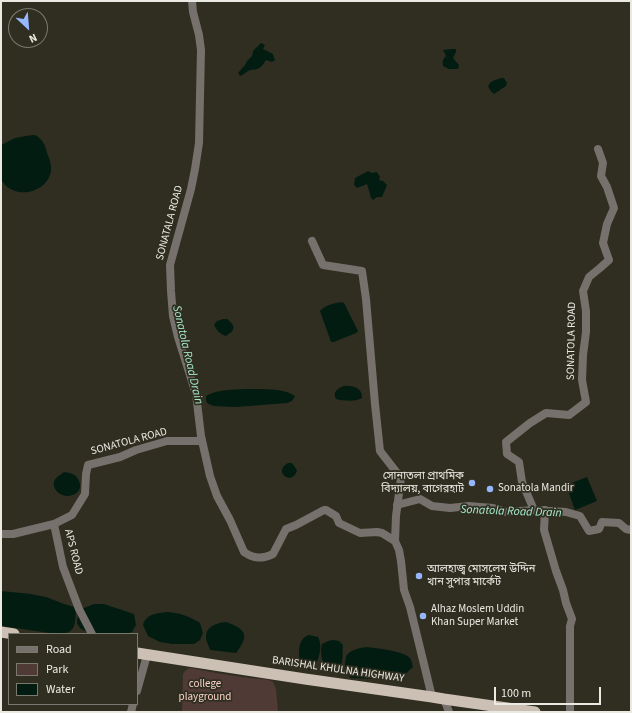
<!DOCTYPE html>
<meta charset="utf-8">
<style>
body{margin:0}
#map{position:relative;width:632px;height:713px;overflow:hidden;background:#302e21;font-family:"Source Sans 3",sans-serif}
canvas{display:block}
.frame{position:absolute;inset:0;border:2px solid #ebeae2;pointer-events:none}
.legend{position:absolute;left:8px;top:633px;width:130px;height:72px;box-sizing:border-box;background:#302e21;border:1px solid #7b796e;margin:0;padding:5px 7px;list-style:none;font-size:12px;color:#ebeae2}
.legend li{display:flex;align-items:center;gap:8px;height:20px}
.legend b{width:20px;border:1px solid #7b796e}
.north{position:absolute;left:8px;top:8px;width:40px;height:40px;box-sizing:border-box;background:#302e21;border:1px solid #7b796e;border-radius:50%;rotate:154deg;font-size:11px;font-weight:700;line-height:16px;text-align:center;color:#ebeae2}
.north::after{content:'';display:block;margin:auto;width:14px;height:18px;background:#96b6fd;clip-path:polygon(50% 0,100% 100%,50% 72%,0 100%)}
.scale{position:absolute;left:494px;top:687px;width:107px;height:18px;box-sizing:border-box;border:2px solid #ebeae2;border-top:0;padding-left:5px;font-size:12px;line-height:14px;white-space:nowrap;color:#ebeae2;-webkit-text-stroke:3px #302e21;paint-order:stroke}
</style>
<div id="map">
<canvas width="632" height="713"></canvas>
<div class="frame"></div>
<ul class="legend">
<li><b style="height:5px;background:#76716c"></b>Road</li>
<li><b style="height:11px;background:#4f3a36"></b>Park</li>
<li><b style="height:11px;background:#021c12"></b>Water</li>
</ul>
<div class="north">N</div>
<div class="scale">100 m</div>
</div>
<script>
const c = document.querySelector('canvas').getContext('2d');
c.lineJoin = 'round';
function fillPath(path, color) { c.fillStyle = color; c.fill(path, 'evenodd'); }
function stroke(path, color, width, dash) { c.strokeStyle = color; c.lineWidth = width; c.lineCap = dash ? 'butt' : 'round'; c.setLineDash(dash || []); c.stroke(path); }
function drawText(font, color, halo, rows, align = 'center') {
  c.font = font + ' "Source Sans 3","Noto Sans Bengali",sans-serif'; c.lineWidth = 3.5; c.setLineDash([]); c.textBaseline = 'middle'; c.strokeStyle = halo; c.fillStyle = color; for (const [text, x, y, turn = 0] of rows) {
    c.save(); c.translate(x, y); c.rotate((+turn || 0) * Math.PI / 180); c.textAlign = isNaN(turn) ? turn : align; if (halo) c.strokeText(text, 0, 0); c.fillText(text, 0, 0); c.restore();
  }
}
fillPath(new Path2D(`
 M 190,668 C 209,672 229,675 249,678 C 257,679 266,678 273,682 L 276,689 L 278,712 L 182,712 L 183,674 L 186,670 Z`), '#4f3a36');
fillPath(new Path2D(`
 M 261,43 L 265,45 L 263,49 L 273,54 L 275,60 L 272,62 L 266,60 C 264,63 261,68 257,69 C 254,70 251,69 248,71 C 245,73 243,75 240,76 L 238,73 L 245,65 L 247,61 L 252,56 L 253,51 Z
 M 452,49 L 456,49 L 456,52 L 453,58 L 459,65 L 458,69 L 449,69 L 443,66 C 442,61 443,59 446,56 L 443,50 Z
 M 501,78 L 504,78 L 507,83 L 506,86 L 494,94 C 482,84 492,81 501,78 Z
 M 32,135 C 34,135 36,135 38,137 C 43,140 46,147 47,153 C 49,158 52,165 51,171 C 47,194 12,201 1,179 L 1,145 L 15,138 Z
 M 368,171 L 372,173 L 377,172 L 380,177 L 379,180 L 383,181 L 387,185 L 382,197 L 377,197 L 373,200 L 371,198 L 370,194 L 367,184 L 357,188 L 354,185 L 355,178 Z
 M 342,302 L 344,303 L 358,331 L 356,333 L 334,342 L 331,342 L 320,311 C 325,305 334,303 342,302 Z
 M 223,319 L 227,319 C 236,326 236,330 226,336 C 220,334 217,331 214,325 L 217,321 Z
 M 344,386 C 352,385 363,388 362,398 C 355,402 344,401 336,399 C 332,392 338,388 344,386 Z
 M 246,389 C 259,389 285,388 295,396 L 292,401 L 287,403 L 236,407 L 213,406 L 207,403 L 206,400 L 206,396 C 218,389 233,390 246,389 Z
 M 288,463 L 292,463 L 297,470 C 293,487 272,472 288,463 Z
 M 64,472 C 71,473 76,474 79,481 C 86,496 59,503 54,486 C 52,479 59,476 64,472 Z
 M 587,477 L 597,501 L 575,510 L 566,485 Z
 M 1,591 L 31,594 L 46,597 L 64,604 L 74,607 L 76,608 C 75,624 77,634 57,634 L 1,626 Z
 M 94,604 L 104,604 L 134,614 L 136,625 L 132,632 L 126,634 L 92,634 L 81,629 L 77,624 L 77,620 L 79,613 L 84,608 Z
 M 167,612 C 180,613 189,616 200,623 L 203,633 L 200,640 L 194,644 L 172,644 L 160,642 L 148,636 L 143,625 C 146,614 157,613 167,612 Z
 M 226,622 C 246,629 250,635 236,653 L 210,650 C 209,646 206,641 206,637 C 206,626 217,623 226,622 Z
 M 309,635 L 318,637 C 323,646 319,659 314,668 L 308,670 L 301,666 C 298,656 297,638 309,635 Z
 M 333,640 L 339,641 L 343,645 C 342,653 344,662 339,669 C 335,669 332,670 329,668 C 321,665 320,651 322,644 L 328,641 Z
 M 366,647 C 376,648 404,651 410,658 C 412,661 412,664 413,667 L 402,677 L 377,679 L 351,678 C 346,673 345,671 345,663 C 346,661 345,659 346,657 C 348,650 360,648 366,647 Z`), '#021c12');
stroke(new Path2D(`
 M 192,1 L 193,12 L 199,35 L 201,50 L 199,143 L 195,169 L 191,189 L 170,265 L 171,291 L 173,316 L 178,337 L 196,394 L 201,436 L 210,476 L 217,496 L 230,520 L 244,552 C 254,559 262,559 273,554 L 286,529 L 296,525 L 324,510 L 326,510 L 336,516 L 339,523 L 360,533 L 377,532 L 382,533 L 395,541 L 399,550 L 401,561 L 404,590 L 410,607 L 432,697
 M 312,241 L 323,265 L 362,271 L 366,299 L 375,404 L 380,451 L 401,478 L 396,516 L 395,541
 M 397,505 L 420,499 L 432,506 L 450,508 L 469,506 L 480,507 L 493,508 L 506,512 L 534,510 L 566,512 L 580,516 L 589,531 L 599,529 L 602,522 L 619,523 L 626,529 L 631,530
 M 534,510 L 522,482 L 519,462 L 507,454 L 506,442 L 530,423 L 546,413 L 569,415 L 586,402 L 582,380 L 583,355 L 586,332 L 586,311 L 583,291 L 589,277 L 600,268 L 609,260 L 603,243 L 607,224 L 614,208 L 607,187 L 601,176 L 603,163 L 598,149
 M 545,510 L 544,530 L 556,571 L 563,590 L 566,603 L 572,619 L 570,626 L 570,712
 M 54,524 L 72,515 L 85,494 L 86,474 L 88,465 L 120,457 L 136,450 L 167,441 L 202,441
 M 1,534 L 13,534 L 54,524 L 63,567 L 79,609 L 92,634
 M 137,691 L 147,655
 M 444,699 L 449,712
 M 131,712 L 133,704`), '#76716c', 8);
stroke(new Path2D(`
 M 1,632 L 14,634
 M 137,653 L 305,679 L 432,697 L 444,699 L 535,712`), '#ccc0b5', 11);
for (const [x, y, r, color] of [
 [472,483,4,"#96b6fd"],
 [490,489,4,"#96b6fd"],
 [419,576,4,"#96b6fd"],
 [423,616,4,"#96b6fd"]
]) { const dot = new Path2D(); dot.arc(x, y, r, 0, 2 * Math.PI); c.fillStyle = color; c.fill(dot); stroke(dot, '#302e21', 1.5); }
drawText('11px', '#ebeae2', '#302e21', [
 ["SONATALA ROAD",170,223,-75],
 ["SONATOLA ROAD",572,341,-89],
 ["SONATOLA ROAD",129,442,-15],
 ["APS ROAD",73,552,76],
 ["BARISHAL KHULNA HIGHWAY",338,670,8]
]);
drawText('11px', '#ebeae2', '#302e21', [
 ["সোনাতলা প্রাথমিক",464,477,"right"],
 ["বিদ্যালয়, বাগেরহাট",464,490,"right"],
 ["Sonatola Mandir",498,489],
 ["আলহাজ্ব মোসলেম উদ্দিন",427,570],
 ["খান সুপার মার্কেট",427,583],
 ["Alhaz Moslem Uddin",431,610],
 ["Khan Super Market",431,623]
], 'left');
drawText('11px', '#f9d1c8', '#302e21', [
 ["college",205,685],
 ["playground",205,698]
]);
drawText('italic 12px', '#a7ebcd', '#302e21', [
 ["Sonatola Road Drain",187,355,77],
 ["Sonatola Road Drain",511,512,2]
]);
</script>
